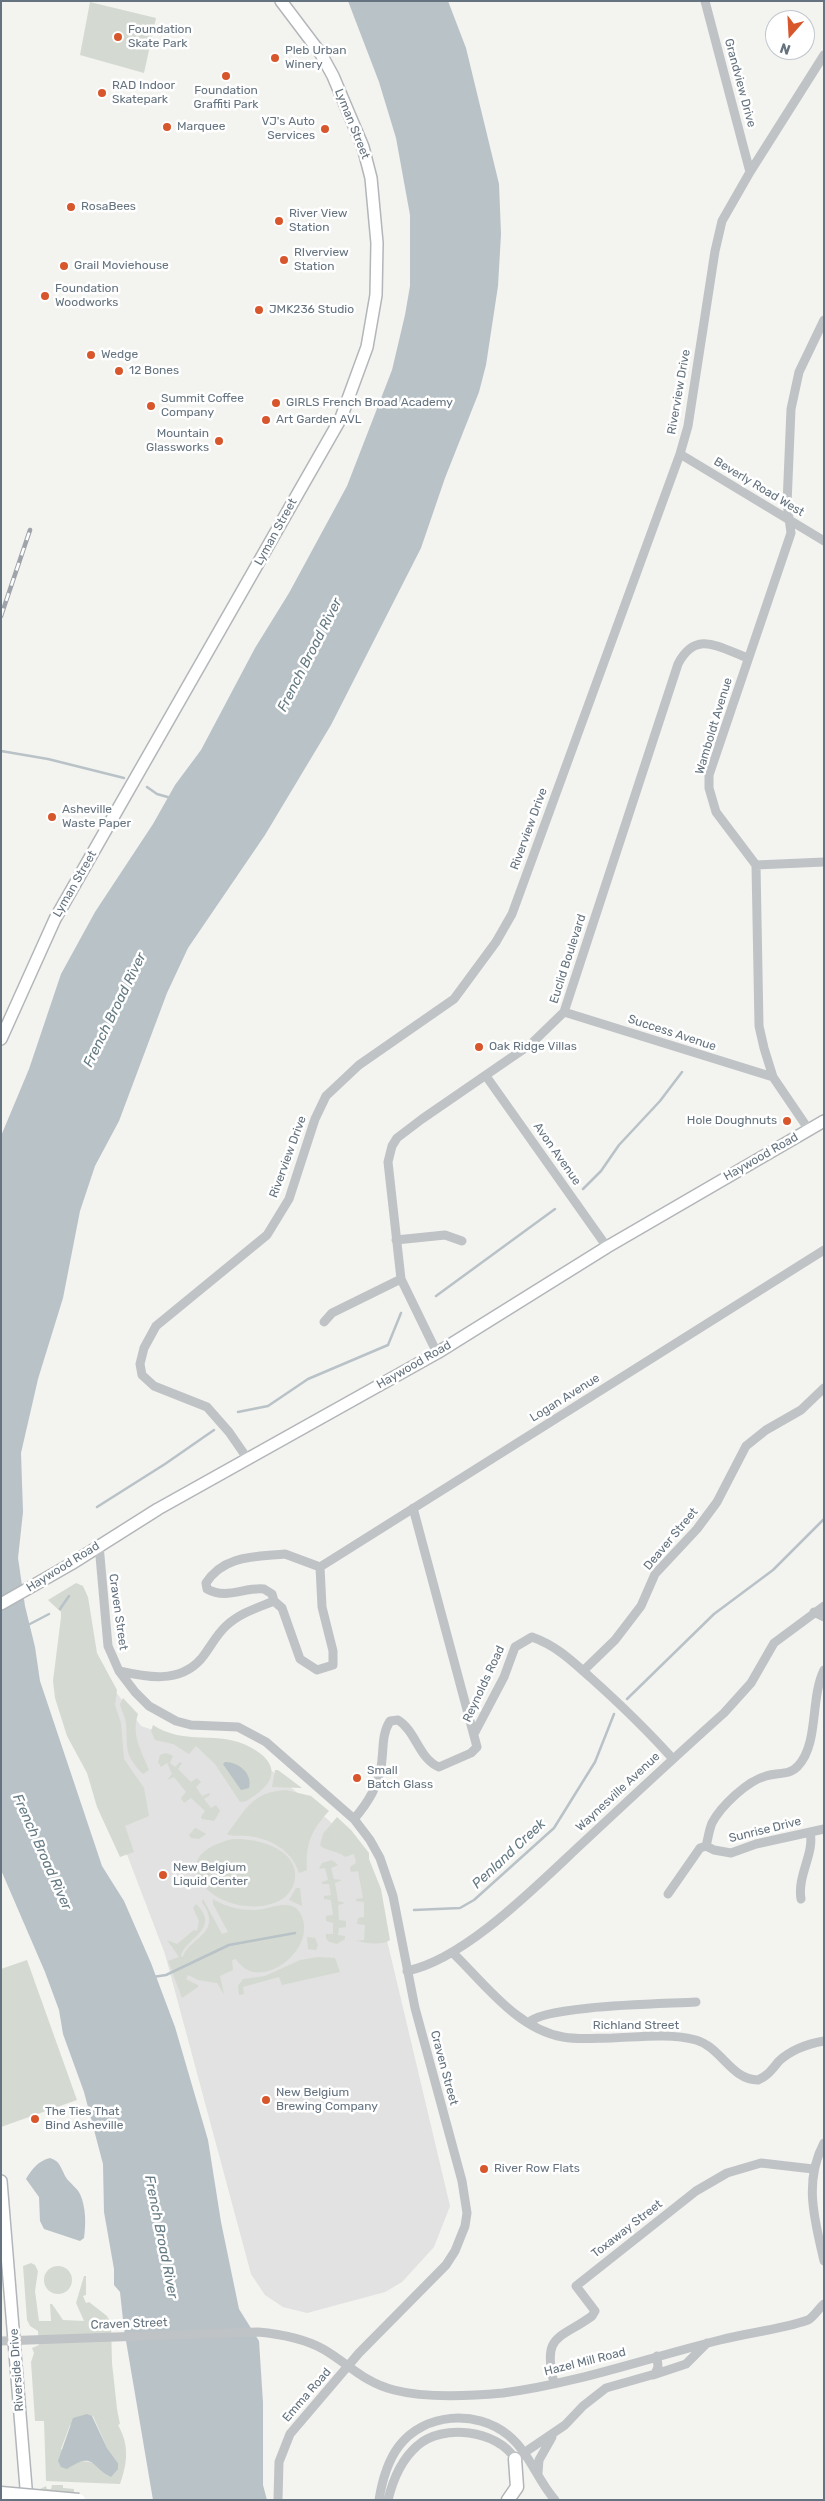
<!DOCTYPE html>
<style>
body{margin:0}
#map{position:relative;width:825px;height:2501px;overflow:hidden;background:#f3f3f0;font-family:Rubik,sans-serif}
canvas{display:block}
.frame{position:absolute;inset:0;border:2px solid #64737f;pointer-events:none}
.north{position:absolute;left:765px;top:10px;width:50px;height:50px;box-sizing:border-box;background:#fff;border:1px solid #c1c7cc;border-radius:50%;rotate:199deg;font-size:14px;font-weight:700;line-height:20px;text-align:center;color:#64737f}
.north::after{content:'';display:block;margin:auto;width:18px;height:22px;background:#d7562c;clip-path:polygon(50% 0,100% 100%,50% 72%,0 100%)}
</style>
<div id="map">
<canvas width="825" height="2501"></canvas>
<div class="frame"></div>
<div class="north">N</div>
</div>
<script>
const context = document.querySelector('canvas').getContext('2d');
context.lineJoin = 'round';
function fill(path, color) { context.fillStyle = color; context.fill(path, 'evenodd'); }
function strokePath(path, color, width, dash) { context.strokeStyle = color; context.lineWidth = width; context.lineCap = dash ? 'butt' : 'round'; context.setLineDash(dash || []); context.stroke(path); }
function drawText(font, color, halo, rows, align = 'center') {
  context.font = font + ' Rubik,sans-serif'; context.lineWidth = 5; context.setLineDash([]); context.textBaseline = 'middle'; context.strokeStyle = halo; context.fillStyle = color; for (const [text, x, y, turn = 0] of rows) {
    context.save(); context.translate(x, y); context.rotate((+turn || 0) * Math.PI / 180); context.textAlign = isNaN(turn) ? turn : align; if (halo) context.strokeText(text, 0, 0); context.fillText(text, 0, 0); context.restore();
  }
}
fill(new Path2D(`
 M96,1665L141,1726L189,1742L246,1748L351,1840L385,1932L450,2206L434,2247L402,2282L385,2292L307,2313L283,2307L265,2295L251,2274L165,1954L89,1755Z`), '#e1e2e1');
fill(new Path2D(`
 M90,2L156,18L144,73L80,55Z
 M76,1583L83,1586L88,1597L97,1653L117,1690L115,1705L121,1723L124,1759L144,1788L149,1816L125,1826L134,1852L120,1857L97,1807L87,1773L67,1736L55,1698L53,1681L61,1617V1612L48,1600Z
 M123,1698L138,1714C131,1735 141,1750 149,1770L143,1774C123,1754 128,1748 126,1723C125,1716 121,1710 120,1704Z
 M153,1725C184,1746 220,1730 250,1747C277,1761 279,1779 254,1796C249,1799 247,1802 240,1802L215,1764L196,1746L189,1754L173,1744L155,1740L151,1731Z
 M166,1753L173,1756L170,1763L175,1767L180,1762L182,1763L178,1769L191,1782L197,1778L201,1782L196,1787L202,1796L209,1793L210,1795L204,1799L211,1808L216,1805L220,1811L214,1821L202,1819L201,1817L205,1811L191,1798L184,1803L181,1798L186,1792L174,1777L167,1780L172,1774L167,1763L161,1767L158,1762L160,1755Z
 M275,1770H278L302,1788L272,1787Z
 M286,1790L311,1796L329,1811C312,1829 305,1844 307,1870L299,1873C292,1850 270,1838 247,1836C240,1835 233,1837 227,1834C246,1810 251,1792 286,1790Z
 M337,1817L351,1830L369,1853V1859L381,1889L390,1940C382,1946 366,1943 356,1941L364,1940L365,1925L357,1924L358,1918L364,1917V1902L356,1901V1899L363,1898L358,1871L351,1872L350,1867L356,1863L354,1854L345,1857C338,1850 326,1852 320,1845L323,1834Z
 M195,1828H196L206,1834L199,1839L191,1838L189,1835Z
 M233,1839C255,1838 293,1847 295,1873C296,1885 289,1896 279,1901C224,1926 150,1858 233,1839Z
 M332,1860L338,1865L331,1868L334,1879L342,1880L335,1883L338,1901L345,1903L338,1905L339,1920L346,1921V1927L339,1928L338,1935L345,1936V1939L337,1944L329,1942L326,1938V1934H333V1923L326,1921V1916L333,1915L331,1900L324,1899V1896L331,1895L329,1884H322V1882L328,1880L325,1868L319,1869L322,1863Z
 M296,1888H300L302,1906L289,1900Z
 M203,1899L222,1934L228,1932L213,1904V1899C225,1907 240,1910 254,1910C270,1910 294,1895 302,1917C316,1951 258,1995 236,1959L232,1960L233,1970L220,1976L224,1994L217,1983L198,1980L188,1975L186,1979L198,1985V1987L182,1998L168,1961L179,1957L167,1940L177,1944L194,1930L197,1931L199,1921L193,1908L196,1904C222,1929 185,1938 181,1956L183,1957C189,1937 224,1934 202,1902Z
 M307,1937L315,1938L318,1945L316,1950L308,1949Z
 M318,1957L335,1958L340,1972L282,1985L279,1977L243,1987L244,1994L239,1995L238,1986L243,1979L265,1976L300,1960Z
 M27,1960L77,2100L1,2127V1969Z
 M31,2263L35,2265L38,2271L35,2291L39,2321H51L50,2304H52L63,2320L84,2321L76,2303L84,2276H86V2295L83,2296L86,2303L89,2302L107,2316L111,2323L112,2363L117,2409L120,2424L118,2425C128,2443 129,2459 120,2484L46,2481L44,2421H35L31,2362L34,2353L32,2348L39,2345L38,2331L30,2326L27,2320L23,2266ZM93,2416L107,2448L118,2463L100,2468C94,2462 87,2460 78,2462L61,2449L70,2425Z
 M44 2280a14 14 0 1 1 28 0a14 14 0 1 1-28 0Z
 M52,2485H63V2488L74,2489V2493L40,2500V2489L46,2486L47,2489H51Z`), '#d4dad1');
fill(new Path2D(`
 M348,1H448L466,48L499,184L501,234L498,286L486,365L479,392L445,478L421,548L331,725L265,835L188,948L167,993L119,1121L95,1166L80,1211L63,1298L38,1379L21,1453L23,1512L18,1558L25,1606L35,1647L40,1681L102,1866L124,1901L151,1963L175,2027L208,2140L221,2222L239,2309L259,2341L263,2403V2485L267,2500H153L124,2329L120,2292L114,2285V2269L104,2212L103,2164L84,2092L63,2034L59,2010L45,1972L1,1870V1136L29,1069L61,974L95,912L153,824L175,785L201,750L255,648L289,593L347,486L392,370L405,315L410,286V215L396,138L379,82Z
 M225,1762C239,1762 253,1774 249,1788L241,1790L223,1764Z
 M50,2158C61,2161 61,2170 67,2179C71,2184 77,2188 80,2194C86,2207 86,2224 84,2238L80,2241L44,2229L40,2221L39,2197L26,2179C32,2169 38,2161 50,2158Z
 M87,2414L92,2416L107,2448L118,2463V2469L111,2477C90,2467 95,2451 67,2469L61,2467L58,2461L73,2418Z`), '#b8c2c7');
strokePath(new Path2D(`
 M1,751L48,759L124,778
 M147,787L157,794L171,798
 M583,1189L601,1171L619,1145L660,1101L682,1072
 M436,1296L555,1209
 M238,1412L268,1406L308,1379L388,1345L401,1313
 M97,1507L165,1464L214,1430
 M60,1609L69,1596
 M28,1625L49,1614
 M627,1699L714,1614L773,1570L824,1519
 M414,1910L460,1908L474,1900L554,1828L595,1762L614,1714
 M153,1977L166,1975L229,1945L295,1933`), '#b8c2c7', 2.5);
const major = new Path2D(`
 M1,1039L55,919L341,418L367,347L376,295L377,243L371,178L363,147L333,76L321,54L281,1
 M1,1604L71,1564L158,1509L437,1353L607,1247L824,1121
 M1,2181L27,2500`);
const highway = new Path2D(`
 M508,2500L517,2487L515,2459`);
strokePath(major, '#b2b6b9', 14);
strokePath(highway, '#b2b5b8', 15);
strokePath(new Path2D(`
 M705,1L750,172
 M680,454L824,541
 M756,865L824,862
 M564,1012L773,1077
 M486,1076L607,1247
 M809,1130L773,1077L764,1048L759,1026L756,865L716,812L709,788V775L791,533L787,504L791,409L799,372L824,320
 M396,1240L445,1235L462,1241
 M324,1322L332,1313L401,1279
 M437,1353L401,1279L388,1162L392,1146L397,1138L422,1119L531,1044L564,1012L678,664C696,629 720,648 748,658
 M247,1458L229,1432L207,1407L154,1386L142,1375L140,1364L144,1348L156,1326L267,1235L289,1199L315,1119L326,1096L359,1065L454,999L496,942L512,914L680,454L688,426L715,251L722,221L750,172L824,55
 M99,1545L108,1646L119,1671L135,1692L149,1706L176,1721L191,1725L238,1727L266,1742L354,1819L370,1840L380,1858L393,1896L415,2008L462,2181L467,2213L465,2226L455,2251L446,2265L359,2353L290,2434L279,2462L278,2500
 M285,1554L320,1567L322,1607L333,1651V1665L317,1670L300,1659L282,1608L274,1601L272,1594L264,1589C244,1587 227,1600 207,1589L206,1583C224,1555 255,1557 285,1554Z
 M320,1567L824,1250
 M814,1612L824,1617
 M824,1670C810,1698 819,1744 798,1766C789,1776 778,1772 766,1776C747,1781 721,1806 712,1823C709,1830 708,1839 706,1846L714,1850L731,1853L756,1844L824,1829
 M119,1671C146,1677 179,1684 201,1659C210,1648 216,1635 226,1626C240,1613 257,1608 274,1601
 M583,1671L615,1640L641,1606L655,1574L697,1529L717,1502L746,1446L766,1430L801,1410L824,1388
 M474,1734L504,1677L515,1647L532,1637C557,1646 572,1661 591,1678C620,1704 647,1730 673,1759
 M354,1819C367,1804 378,1787 381,1767C384,1751 381,1735 390,1721L398,1720C416,1731 419,1759 439,1767L471,1753L477,1747L413,1508
 M668,1894L700,1848L706,1846
 M801,1899C797,1875 815,1853 810,1832
 M453,1953C484,1983 517,2029 563,2037C579,2040 596,2038 612,2038C639,2037 670,2033 696,2040C721,2047 731,2080 758,2080C768,2076 772,2069 779,2061C792,2049 807,2044 824,2041
 M407,1971C467,1959 542,1880 588,1838C633,1796 678,1754 724,1713L751,1683L774,1643L824,1606
 M528,2023C544,2005 666,2004 696,2002
 M824,2143C803,2182 815,2221 824,2261
 M1,2341L258,2332C280,2334 303,2338 323,2349C349,2364 363,2382 394,2390C425,2398 471,2396 503,2393C574,2384 651,2357 720,2340C747,2333 783,2329 808,2320C814,2317 819,2308 824,2304
 M653,2375L686,2364L707,2343
 M554,2383C542,2334 559,2340 592,2316L595,2311L576,2286L696,2191L727,2173L761,2163L813,2169
 M538,2473L539,2460L552,2437
 M379,2500C382,2481 387,2462 399,2446C424,2413 476,2409 508,2435C530,2453 537,2480 555,2500
 M388,2500C393,2479 401,2460 417,2446C442,2423 498,2430 515,2459L565,2425L583,2406L606,2388L655,2374L658,2367L657,2356`), '#bfc3c6', 9);
strokePath(major, '#fff', 11);
strokePath(highway, '#fff', 12);
const rail = new Path2D(`
 M1,616L30,530`);
strokePath(rail, '#9ea4a9', 4.5);
strokePath(rail, '#fff', 2.5, [8]);
const highwayBridge = new Path2D(`
 M1,2493L79,2500`);
strokePath(highwayBridge, '#b2b5b8', 15, []);
strokePath(highwayBridge, '#fff', 12);
for (const [x, y, r, color] of [
 [118,37,5,"#d7562c"],
 [275,58,5,"#d7562c"],
 [226,76,5,"#d7562c"],
 [102,93,5,"#d7562c"],
 [167,127,5,"#d7562c"],
 [325,129,5,"#d7562c"],
 [71,207,5,"#d7562c"],
 [279,221,5,"#d7562c"],
 [284,260,5,"#d7562c"],
 [64,266,5,"#d7562c"],
 [45,296,5,"#d7562c"],
 [259,310,5,"#d7562c"],
 [91,355,5,"#d7562c"],
 [119,371,5,"#d7562c"],
 [276,403,5,"#d7562c"],
 [151,406,5,"#d7562c"],
 [266,420,5,"#d7562c"],
 [219,441,5,"#d7562c"],
 [52,817,5,"#d7562c"],
 [479,1047,5,"#d7562c"],
 [787,1121,5,"#d7562c"],
 [357,1778,5,"#d7562c"],
 [163,1875,5,"#d7562c"],
 [266,2100,5,"#d7562c"],
 [35,2119,5,"#d7562c"],
 [484,2169,5,"#d7562c"]
]) { const dot = new Path2D(); dot.arc(x, y, r, 0, 2 * Math.PI); context.fillStyle = color; context.fill(dot); strokePath(dot, '#fff', 2); }
drawText('12px', '#64737f', '#fff', [
 ["Foundation",128,30],
 ["Skate Park",128,44],
 ["Pleb Urban",285,51],
 ["Winery",285,65],
 ["RAD Indoor",112,86],
 ["Skatepark",112,100],
 ["Foundation",226,91,"center"],
 ["Graffiti Park",226,105,"center"],
 ["VJ's Auto",315,122,"right"],
 ["Services",315,136,"right"],
 ["Marquee",177,127],
 ["RosaBees",81,207],
 ["River View",289,214],
 ["Station",289,228],
 ["RIverview",294,253],
 ["Station",294,267],
 ["Grail Moviehouse",74,266],
 ["Foundation",55,289],
 ["Woodworks",55,303],
 ["JMK236 Studio",269,310],
 ["Wedge",101,355],
 ["12 Bones",129,371],
 ["Summit Coffee",161,399],
 ["Company",161,413],
 ["GIRLS French Broad Academy",286,403],
 ["Art Garden AVL",276,420],
 ["Mountain",209,434,"right"],
 ["Glassworks",209,448,"right"],
 ["Asheville",62,810],
 ["Waste Paper",62,824],
 ["Oak Ridge Villas",489,1047],
 ["Hole Doughnuts",777,1121,"right"],
 ["Small",367,1771],
 ["Batch Glass",367,1785],
 ["New Belgium",173,1868],
 ["Liquid Center",173,1882],
 ["New Belgium",276,2093],
 ["Brewing Company",276,2107],
 ["The Ties That",45,2112],
 ["Bind Asheville",45,2126],
 ["River Row Flats",494,2169]
], 'left');
drawText('12px', '#64737f', '#fff', [
 ["Grandview Drive",740,83,75],
 ["Lyman Street",352,124,68],
 ["Riverview Drive",679,392,-80],
 ["Beverly Road West",759,487,31],
 ["Lyman Street",276,532,-61],
 ["Wamboldt Avenue",714,726,-73],
 ["Riverview Drive",529,829,-70],
 ["Lyman Street",75,884,-60],
 ["Euclid Boulevard",568,959,-72],
 ["Success Avenue",672,1033,18],
 ["Avon Avenue",557,1154,55],
 ["Riverview Drive",288,1157,-70],
 ["Haywood Road",761,1157,-30],
 ["Haywood Road",414,1365,-30],
 ["Logan Avenue",565,1398,-32],
 ["Deaver Street",671,1539,-50],
 ["Haywood Road",63,1567,-32],
 ["Craven Street",118,1612,82],
 ["Reynolds Road",484,1684,-65],
 ["Waynesville Avenue",618,1792,-43],
 ["Sunrise Drive",765,1830,-14],
 ["Richland Street",636,2026],
 ["Craven Street",444,2068,75],
 ["Toxaway Street",627,2229,-38],
 ["Craven Street",129,2324,-2],
 ["Hazel Mill Road",585,2362,-14],
 ["Riverside Drive",17,2370,-94],
 ["Emma Road",307,2395,-49]
]);
drawText('italic 14px', '#657a83', '#fff', [
 ["French Broad River",310,655,-63],
 ["French Broad River",115,1010,-64],
 ["French Broad River",42,1852,66],
 ["Penland Creek",509,1854,-43],
 ["French Broad River",161,2237,79]
]);
</script>
